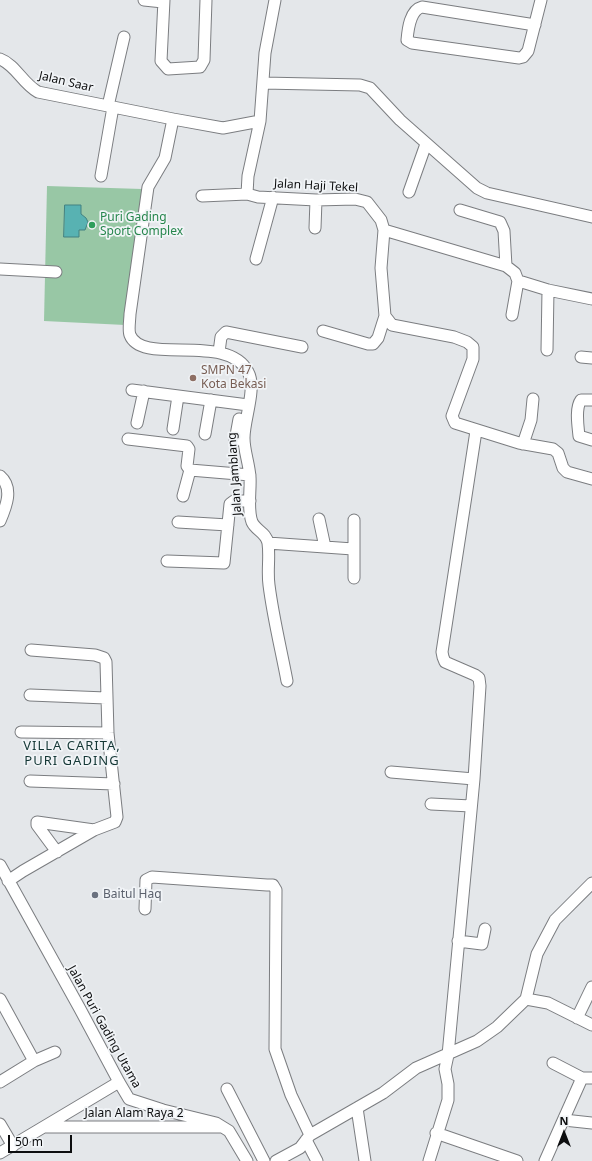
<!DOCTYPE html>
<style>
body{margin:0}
#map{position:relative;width:592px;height:1161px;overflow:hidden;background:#e4e7ea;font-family:"Noto Sans",sans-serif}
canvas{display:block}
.north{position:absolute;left:544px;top:1113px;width:40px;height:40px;-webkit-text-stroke:3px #f1f4f7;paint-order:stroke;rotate:0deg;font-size:11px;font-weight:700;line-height:16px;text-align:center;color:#0d0e0f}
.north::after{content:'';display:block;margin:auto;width:14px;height:18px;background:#0d0e0f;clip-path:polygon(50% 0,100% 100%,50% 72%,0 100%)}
.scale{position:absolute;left:8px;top:1135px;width:64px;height:18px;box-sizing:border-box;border:2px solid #0d0e0f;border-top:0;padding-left:5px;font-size:12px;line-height:14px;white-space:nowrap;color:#0d0e0f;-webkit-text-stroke:3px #f1f4f7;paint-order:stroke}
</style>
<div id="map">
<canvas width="592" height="1161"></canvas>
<div class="north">N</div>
<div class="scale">50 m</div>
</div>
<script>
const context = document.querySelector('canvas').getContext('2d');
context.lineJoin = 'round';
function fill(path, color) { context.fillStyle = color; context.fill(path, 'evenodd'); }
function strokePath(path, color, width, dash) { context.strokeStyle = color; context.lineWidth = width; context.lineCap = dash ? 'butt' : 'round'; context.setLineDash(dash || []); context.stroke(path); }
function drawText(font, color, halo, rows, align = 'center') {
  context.font = font + ' "Noto Sans",sans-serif'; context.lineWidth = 3.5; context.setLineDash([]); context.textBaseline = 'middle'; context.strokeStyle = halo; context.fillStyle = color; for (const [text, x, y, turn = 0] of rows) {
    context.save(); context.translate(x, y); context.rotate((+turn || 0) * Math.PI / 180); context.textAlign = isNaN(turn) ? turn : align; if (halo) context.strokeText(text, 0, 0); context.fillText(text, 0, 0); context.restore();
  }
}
fill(new Path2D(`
 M47,186L142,189L125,325L44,321Z`), '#98c7a5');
const water = new Path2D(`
 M65,205H81V214L86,218L88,222L85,230H79V237H64Z`);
fill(water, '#58b2b2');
strokePath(water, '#428181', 1);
const minor = new Path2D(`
 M144,0L163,2
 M164,0L161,61L168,69L200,67L204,60L206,0
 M275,0L265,53L260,121L248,176L247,194L258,197L316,200L355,199L367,202L381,220L384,230L381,268L385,316L392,325L454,337L467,342L473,347V359L452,416L455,423L519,443L553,449L558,453L563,468L567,472L592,479
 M535,25L422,7C410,10 408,29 407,40L412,43L519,58L523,57L528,51L541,0
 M0,59C16,65 22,83 38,92L173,119L223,128L260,121
 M263,83L360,85L370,88L400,120L477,188L487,193L592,217
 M108,106L124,37
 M173,119L165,158L148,187L130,314C130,319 128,330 130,335C142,366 228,332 248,372C257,388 244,419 244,438C244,451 249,463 250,477C251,490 247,509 252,522C256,531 266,532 268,543C270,557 267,571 269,585C273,617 281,649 287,681
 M101,176L113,107
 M409,192L426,144
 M202,196L247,194
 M460,210L500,222L504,231L506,266
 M315,228L316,200
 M384,230L506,266L515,273L518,281L522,282L548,290L592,299
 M256,259L273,197
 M0,269L56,272
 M512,315L518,281
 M323,331L368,344H373L378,338L385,316
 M547,350L548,290
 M219,352L221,337L226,332L302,347
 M581,357L592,358
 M132,390L248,405
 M592,400H581C575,408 578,426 579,436L592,440
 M137,423L144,391
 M173,429L178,396
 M205,434L211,400
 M128,439L187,446L189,449L187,466L190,470
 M235,441L239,419
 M523,444L531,420L533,399
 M0,476C14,488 6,507 0,521
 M183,496L190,470L250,475
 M319,519L325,547
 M178,522L228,525
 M268,543L353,549
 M167,561L224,563L230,504L234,501H250
 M354,578V520
 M30,695L106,698
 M21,732L108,733
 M391,772L474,779
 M30,781L114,784
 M431,804L471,806
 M57,852L37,825V822L94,830
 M0,865L80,1009L119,1082L129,1099L163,1110L216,1123L229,1131L247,1161
 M8,881L23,871L94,830L115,822L117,817L108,733L106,662L104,658L95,655L31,650
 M145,909L146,880L152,877L267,885H273L276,890L275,1049L291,1095L310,1135
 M458,941L482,944L485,929
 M0,999L34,1061
 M526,999L548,1003L592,1025
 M577,1018L592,987
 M553,1063L582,1078H592
 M0,1082L34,1061L55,1052
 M227,1089L264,1161
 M357,1108L365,1161
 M564,1120L592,1123
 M0,1124L13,1146
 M45,1127H221
 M436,1133L517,1161
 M306,1140L317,1161
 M0,1153L119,1082
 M276,1161L300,1148L310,1135L383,1093L416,1068L477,1041L497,1027L526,999L537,954L555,920L592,883
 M429,1161L448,1100V1084L445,1069L448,1055L474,779L480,686L479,678L475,675L445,662L443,657L442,652L476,431
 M545,1161L582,1078`);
strokePath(minor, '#7b7d80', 13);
strokePath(minor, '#fff', 11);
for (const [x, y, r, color] of [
 [92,225,4,"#2e9e5b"],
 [193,378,4,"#8d6e63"],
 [95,895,4,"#6b7280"]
]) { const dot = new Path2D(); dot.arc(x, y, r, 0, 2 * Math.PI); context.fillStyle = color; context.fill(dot); strokePath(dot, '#f1f4f7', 1.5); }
drawText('12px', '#0d0e0f', '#f1f4f7', [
 ["Jalan Saar",66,82,13],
 ["Jalan Haji Tekel",316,186,3],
 ["Jalan Jamblang",235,474,-94],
 ["Jalan Puri Gading Utama",104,1027,61],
 ["Jalan Alam Raya 2",134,1114]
]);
drawText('12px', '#27864d', '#f1f4f7', [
 ["Puri Gading",100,218],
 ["Sport Complex",100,232]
], 'left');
drawText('12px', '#785e54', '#f1f4f7', [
 ["SMPN 47",201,371],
 ["Kota Bekasi",201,385]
], 'left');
drawText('12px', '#5b616d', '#f1f4f7', [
 ["Baitul Haq",103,895]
], 'left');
context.letterSpacing = '1px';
drawText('13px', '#143735', '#f1f4f7', [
 ["VILLA CARITA,",72,746],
 ["PURI GADING",72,761]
]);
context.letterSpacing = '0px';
</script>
